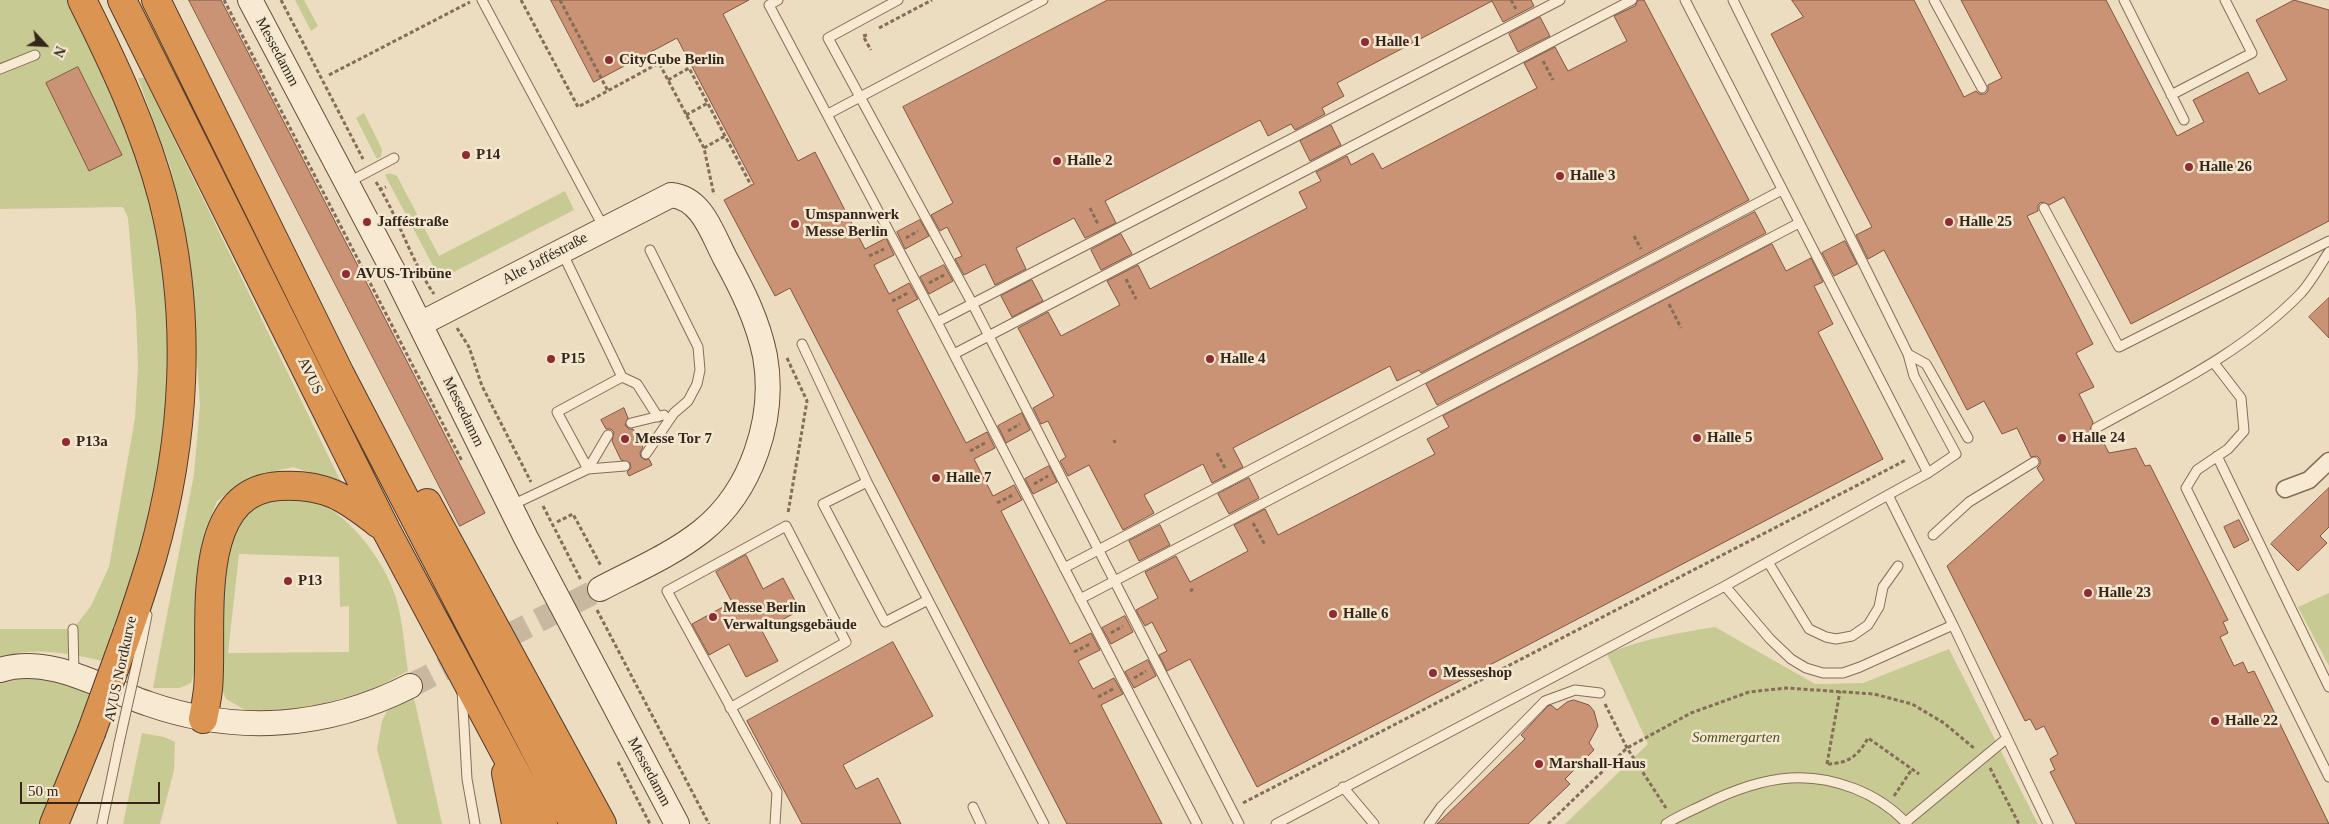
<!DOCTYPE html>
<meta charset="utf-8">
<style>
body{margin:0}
#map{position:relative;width:2329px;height:824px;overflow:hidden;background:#ecdcc0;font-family:"Times New Roman",serif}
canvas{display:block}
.north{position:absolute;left:20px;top:20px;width:50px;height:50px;-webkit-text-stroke:4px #f4e7cf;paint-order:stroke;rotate:115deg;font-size:14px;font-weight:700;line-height:20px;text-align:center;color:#35261c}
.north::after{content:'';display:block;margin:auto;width:18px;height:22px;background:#35261c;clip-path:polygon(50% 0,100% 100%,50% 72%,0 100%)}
.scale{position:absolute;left:20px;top:782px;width:140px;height:22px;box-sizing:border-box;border:2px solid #35261c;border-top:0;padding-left:6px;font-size:15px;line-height:18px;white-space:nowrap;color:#35261c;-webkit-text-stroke:4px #f4e7cf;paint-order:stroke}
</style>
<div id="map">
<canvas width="2329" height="824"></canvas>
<div class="north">N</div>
<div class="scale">50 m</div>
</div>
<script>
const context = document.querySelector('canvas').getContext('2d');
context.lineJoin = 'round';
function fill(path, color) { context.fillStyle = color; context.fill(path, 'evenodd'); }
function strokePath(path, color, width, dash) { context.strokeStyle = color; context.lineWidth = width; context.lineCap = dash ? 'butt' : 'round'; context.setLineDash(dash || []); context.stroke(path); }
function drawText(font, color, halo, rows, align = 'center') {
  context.font = font + ' "Times New Roman",serif'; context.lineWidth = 5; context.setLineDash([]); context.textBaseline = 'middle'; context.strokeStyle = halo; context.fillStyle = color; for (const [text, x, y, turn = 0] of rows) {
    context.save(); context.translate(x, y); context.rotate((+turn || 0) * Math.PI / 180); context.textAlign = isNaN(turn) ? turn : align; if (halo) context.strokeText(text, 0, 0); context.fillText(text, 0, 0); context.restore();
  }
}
fill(new Path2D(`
 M0,0H68L114,99L142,174L162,239L171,302L168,428L151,508L107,662C70,654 37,646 0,657V629H73L91,606L109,567L135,418L138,366L136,313L128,218L123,207L0,209Z
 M295,0H304L318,26L311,31Z
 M138,78H144L341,482L293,467L249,477L217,501L205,531L198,569L195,669L191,683L180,688H153L194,474L200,405L190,261L171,169Z
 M364,113L382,149L381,157L377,159L356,118Z
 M389,173L397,176L439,256L565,191L574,210L440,279L385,175Z
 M285,496C292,496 301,496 308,498C346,510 383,558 395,595C403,619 404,646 408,671L369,691L306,708L247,711L226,699L216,675L221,558L238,524L260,502ZM239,554L339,557L340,607L349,606V652L228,653Z
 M2329,593V666L2298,607Z
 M1715,627L1815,684L1863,683L1949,649L2038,824H1565L1648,744L1607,654C1642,639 1677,633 1715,627Z
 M25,675L53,679L96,694L46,824H0V683Z
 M414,698L442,824H397L377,749L382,721L390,705Z
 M142,733L164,737L175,742L174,770L160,824H123Z`), '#c8ca94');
const building = new Path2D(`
 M189,0H221L485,513L460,526Z
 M551,0H749L723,14L798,161L815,152L865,249L886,238L894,255L874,265L889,294L909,283L918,299L897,310L966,443L987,432L995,448L974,459L993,496L1014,485L1022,500L1001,511L1070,644L1091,633L1100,650L1078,661L1093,689L1114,678L1123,694L1101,705L1162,824H1067L790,288L775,296L724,200L754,184L677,38L594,82Z
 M1108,0H1531L1534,6L1503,22L1492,1L1337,83L1344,96L1322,108L1325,114L1295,130L1291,124L1268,136L1260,120L1105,201L1116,223L1085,238L1074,218L1016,248L1026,269L995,285L985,264L964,275L955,259L962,256L947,227L940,231L931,215L953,203L903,107Z
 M1638,0H1644L1749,200L1421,373L1419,370L1397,381L1390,366L1233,448L1243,467L1212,483L1203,464L1144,495L1154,513L1123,530L1089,465L1068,476L1060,461L1066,457L1048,421L1041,424L1033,408L1054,396L1018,328L1048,312L1061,336L1120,305L1107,281L1138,265L1150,289L1307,208L1299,192L1321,181L1316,172L1347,156L1351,165L1373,153L1382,169L1537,88L1524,63L1555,47L1568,71L1627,41L1614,16L1635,6Z
 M1792,0H1914L1964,97L1976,91L1979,94H1985L1988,91V85L2002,78L1961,0H2106L2177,136L2204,122L2193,100L2248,72L2259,94L2287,80L2256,20L2294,0L2329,10V221L2131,324L2064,197L2049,205L2041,202L2038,205V211L2027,216L2093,344L2076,353L2094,387L2079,394L2093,422L2090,431L2093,434H2099L2109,453L2136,448L2145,466L2150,465L2228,620L2223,622L2228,633L2220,637L2234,666L2243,662L2248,673L2254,671L2329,824H2076L2050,772L2055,770L2050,759L2058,754L2044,726L2036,730L2030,719L2025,721L1947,566L2044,480L2037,468L2040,465V459L2037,456L2031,457L2017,428L2002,434L1984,401L1967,410L1884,250L1868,259L1856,235L1872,227L1771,34L1803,17Z
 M1540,17L1550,36L1518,52L1509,34Z
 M78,67L122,155L89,171L46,83Z
 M1331,125L1341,145L1310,161L1300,141Z
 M1755,212L1766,233L1437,405L1426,384Z
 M920,220L929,236L905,249L897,232Z
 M1121,234L1132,254L1101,270L1091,250Z
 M1845,241L1857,264L1834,276L1822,253Z
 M1772,244L1786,271L1811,258L1823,282L1814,286L1833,324L1818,332L1883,459L1257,787L1190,659L1167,671L1159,655L1167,651L1152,622L1145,626L1136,610L1158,598L1145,572L1176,556L1190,582L1248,551L1234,525L1265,509L1278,535L1435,454L1427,439L1449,427L1443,416Z
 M944,265L953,281L929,294L920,277Z
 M1032,280L1043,301L1012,317L1001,296Z
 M2329,298V338L2309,317Z
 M624,408L628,418L625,425L629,429H633L643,447L640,453L641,457L645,460L649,459L652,465L629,476L627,472L631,468L630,463L621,460L612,441L614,432L611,429H606L601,420Z
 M1022,413L1030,430L1006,443L998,426Z
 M1049,466L1057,482L1033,494L1025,479Z
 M1249,478L1259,498L1229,514L1218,494Z
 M2329,488V527L2320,536L2327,543L2298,571L2271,544Z
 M2239,520L2249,540L2234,548L2224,527Z
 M1160,525L1170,545L1139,561L1129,541Z
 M746,555L763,589L783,578L800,610L762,631L778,661L746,677L729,644L709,655L692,624L732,602L716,572Z
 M1125,616L1133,632L1111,644L1102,628Z
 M893,642L933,716L843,765L856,789L878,778L901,824H802L747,721Z
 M1148,660L1156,676L1134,688L1125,672Z
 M1574,700L1589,705L1594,711L1598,726L1589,743L1594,750L1565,779L1570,784L1528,824H1437L1525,739L1521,735L1548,706L1551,705L1557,710L1567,702Z`);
fill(building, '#ca9376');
strokePath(building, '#83553f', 1);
strokePath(new Path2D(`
 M410,686L600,589`), '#c7b89f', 24, [24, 12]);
const lane = new Path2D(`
 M482,0L604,228
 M778,0L769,5L937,322L1197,824
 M898,0L828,38L972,303L1239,824
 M1685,0L1928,473
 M1733,0L1908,354L1914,376L1956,454L1928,473L1888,495
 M1934,0L1982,88
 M2124,0L2184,120
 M0,69L35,55
 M2171,95L2252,53L2225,0
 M828,114L1043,0
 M347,183L394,158
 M2044,208L2119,347L2329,241
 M562,252L622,377L557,412L588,469
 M937,322L1560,0
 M802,344L867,482L1044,824
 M954,354L1632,0
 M1908,354L1926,364L1968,438
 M2214,363L2241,398L2244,431L2228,449L2197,470L2186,488L2329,777
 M622,377L637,384L658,417
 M631,423L664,415
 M2096,428C2168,388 2243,353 2301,293C2312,281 2320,265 2329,252
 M646,454L674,413L688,401L697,384L700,370L698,347L650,250
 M2217,456L2329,687
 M588,469L608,435
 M867,482L823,504L885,622L928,600
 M510,506L588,469L625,466
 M1933,535L1969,502L2034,462
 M1768,562L1809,629L1826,637L1836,639L1852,636L1868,625L1879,607L1883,587L1898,566
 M1064,568L1782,190
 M1725,586L1888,495L1953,625
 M1080,599L1799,223
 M73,629L74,673
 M142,640L147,615
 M462,690L467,779L475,824
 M730,708L846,642L786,526L667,591L777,792L775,824
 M1343,787L1374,824
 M973,807L981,824
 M1906,822L2006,739
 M102,824L119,743
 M1276,824L1725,586L1770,639L1791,659L1806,668L1823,673H1843L1860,667L1953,625L2048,824
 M1429,824L1441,807L1545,701L1575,690L1600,693
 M1666,824C1678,816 1691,811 1703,805C1729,792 1761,780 1790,778C1832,775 1879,793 1907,824`);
const street = new Path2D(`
 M2285,489L2309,480L2329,461`);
const secondary = new Path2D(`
 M250,0L397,278L526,538L677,824
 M420,324L671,195C702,198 712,233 725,258C742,289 758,321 765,356C776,418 752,491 702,531C672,555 634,571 600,589
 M0,670C50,654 103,689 149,704C238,735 327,728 410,686`);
const highway = new Path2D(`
 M82,0C114,64 145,130 163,199C193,317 185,443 152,558C144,584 136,609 127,634
 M122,0L386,530L543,824
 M156,0L340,374L574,824
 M427,503L602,824
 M203,719C205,709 207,699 208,689C214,630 190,492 279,486C324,483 345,497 379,524
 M506,773L516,824
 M54,824L91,733`);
strokePath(lane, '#856d58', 11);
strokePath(street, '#856d58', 19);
strokePath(secondary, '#664e3c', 26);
strokePath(highway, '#523b2d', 30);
strokePath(new Path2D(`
 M224,0L462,461
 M281,0L363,159
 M521,0L578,107L659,63L704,148L714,195
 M560,0L608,91
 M1511,0L1516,9
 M879,28L932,0
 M867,35L863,36L871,50
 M1543,61L1553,80
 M329,75L470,2
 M668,80L689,68L751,185
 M686,115L708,103
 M704,148L725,136
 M376,182C399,218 410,259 434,294
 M379,190L386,187
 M1090,208L1098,224
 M1634,236L1641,249
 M906,238L918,231
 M869,256L884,249
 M1126,279L1136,299
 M929,283L944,275
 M892,301L908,293
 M1669,304L1681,328
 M457,328L469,347L482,386L531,482
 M787,358L807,401L788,513
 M1008,431L1020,424
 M1113,442L1116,441
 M970,451L985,443
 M1217,453L1225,468
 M1034,484L1048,476
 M997,503L1013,495
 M543,506L581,580
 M557,522L573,514L601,566
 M1253,523L1265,545
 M1190,591L1193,589
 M597,610L709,824
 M1111,633L1123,626
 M1074,652L1090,644
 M1134,678L1146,671
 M1098,697L1113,689
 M1605,704L1627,748L1666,808
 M618,762L650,824
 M1827,764L1840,691
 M1828,764C1849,763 1858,756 1868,738L1919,774
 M1990,768L2019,824
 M1894,796L1912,769
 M1243,803L1906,460
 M1548,824L1627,748L1691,713L1749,692L1786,688L1874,694L1912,704L1944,723L1975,749`), '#856d58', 3, [4, 2.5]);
strokePath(lane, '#f8ead2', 9);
strokePath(street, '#f8ead2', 16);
strokePath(secondary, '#f8ead2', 24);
strokePath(highway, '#db9451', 28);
const laneBridge = new Path2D(`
 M119,743L142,640`);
const highwayBridge = new Path2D(`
 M91,733L127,634`);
strokePath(laneBridge, '#856d58', 11, []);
strokePath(highwayBridge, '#523b2d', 30, []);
strokePath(laneBridge, '#f8ead2', 9);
strokePath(highwayBridge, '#db9451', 28);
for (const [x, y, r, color] of [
 [1365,42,5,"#922a32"],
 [609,60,5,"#922a32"],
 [466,155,5,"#922a32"],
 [1057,161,5,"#922a32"],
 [2189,167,5,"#922a32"],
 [1560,176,5,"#922a32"],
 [367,222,5,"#922a32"],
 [1949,222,5,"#922a32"],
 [795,224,5,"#922a32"],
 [346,274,5,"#922a32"],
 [551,359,5,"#922a32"],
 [1210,359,5,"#922a32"],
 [1697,438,5,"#922a32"],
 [2062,438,5,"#922a32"],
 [625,439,5,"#922a32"],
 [66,442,5,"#922a32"],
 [936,478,5,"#922a32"],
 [288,581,5,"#922a32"],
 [2088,593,5,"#922a32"],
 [1333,614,5,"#922a32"],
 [713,617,5,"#922a32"],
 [1433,673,5,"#922a32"],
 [2215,721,5,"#922a32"],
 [1539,764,5,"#922a32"]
]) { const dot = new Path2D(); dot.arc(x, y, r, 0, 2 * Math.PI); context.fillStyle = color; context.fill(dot); strokePath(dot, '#f4e7cf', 2); }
drawText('bold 15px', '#35261c', '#f4e7cf', [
 ["Halle 1",1375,42],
 ["CityCube Berlin",619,60],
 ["P14",476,155],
 ["Halle 2",1067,161],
 ["Halle 26",2199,167],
 ["Halle 3",1570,176],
 ["Umspannwerk",805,215],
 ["Messe Berlin",805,232],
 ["Jafféstraße",377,222],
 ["Halle 25",1959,222],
 ["AVUS-Tribüne",356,274],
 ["P15",561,359],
 ["Halle 4",1220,359],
 ["Halle 5",1707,438],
 ["Halle 24",2072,438],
 ["Messe Tor 7",635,439],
 ["P13a",76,442],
 ["Halle 7",946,478],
 ["P13",298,581],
 ["Halle 23",2098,593],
 ["Messe Berlin",723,608],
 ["Verwaltungsgebäude",723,625],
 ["Halle 6",1343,614],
 ["Messeshop",1443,673],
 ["Halle 22",2225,721],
 ["Marshall-Haus",1549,764]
], 'left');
drawText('15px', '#35261c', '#f4e7cf', [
 ["Messedamm",277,52,62],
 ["Alte Jafféstraße",545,259,-28],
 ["AVUS",310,376,64],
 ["Messedamm",463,412,64],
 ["AVUS Nordkurve",121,669,-78],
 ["Messedamm",649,772,62]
]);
drawText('italic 15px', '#495123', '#f4e7cf', [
 ["Sommergarten",1736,738]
]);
</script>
